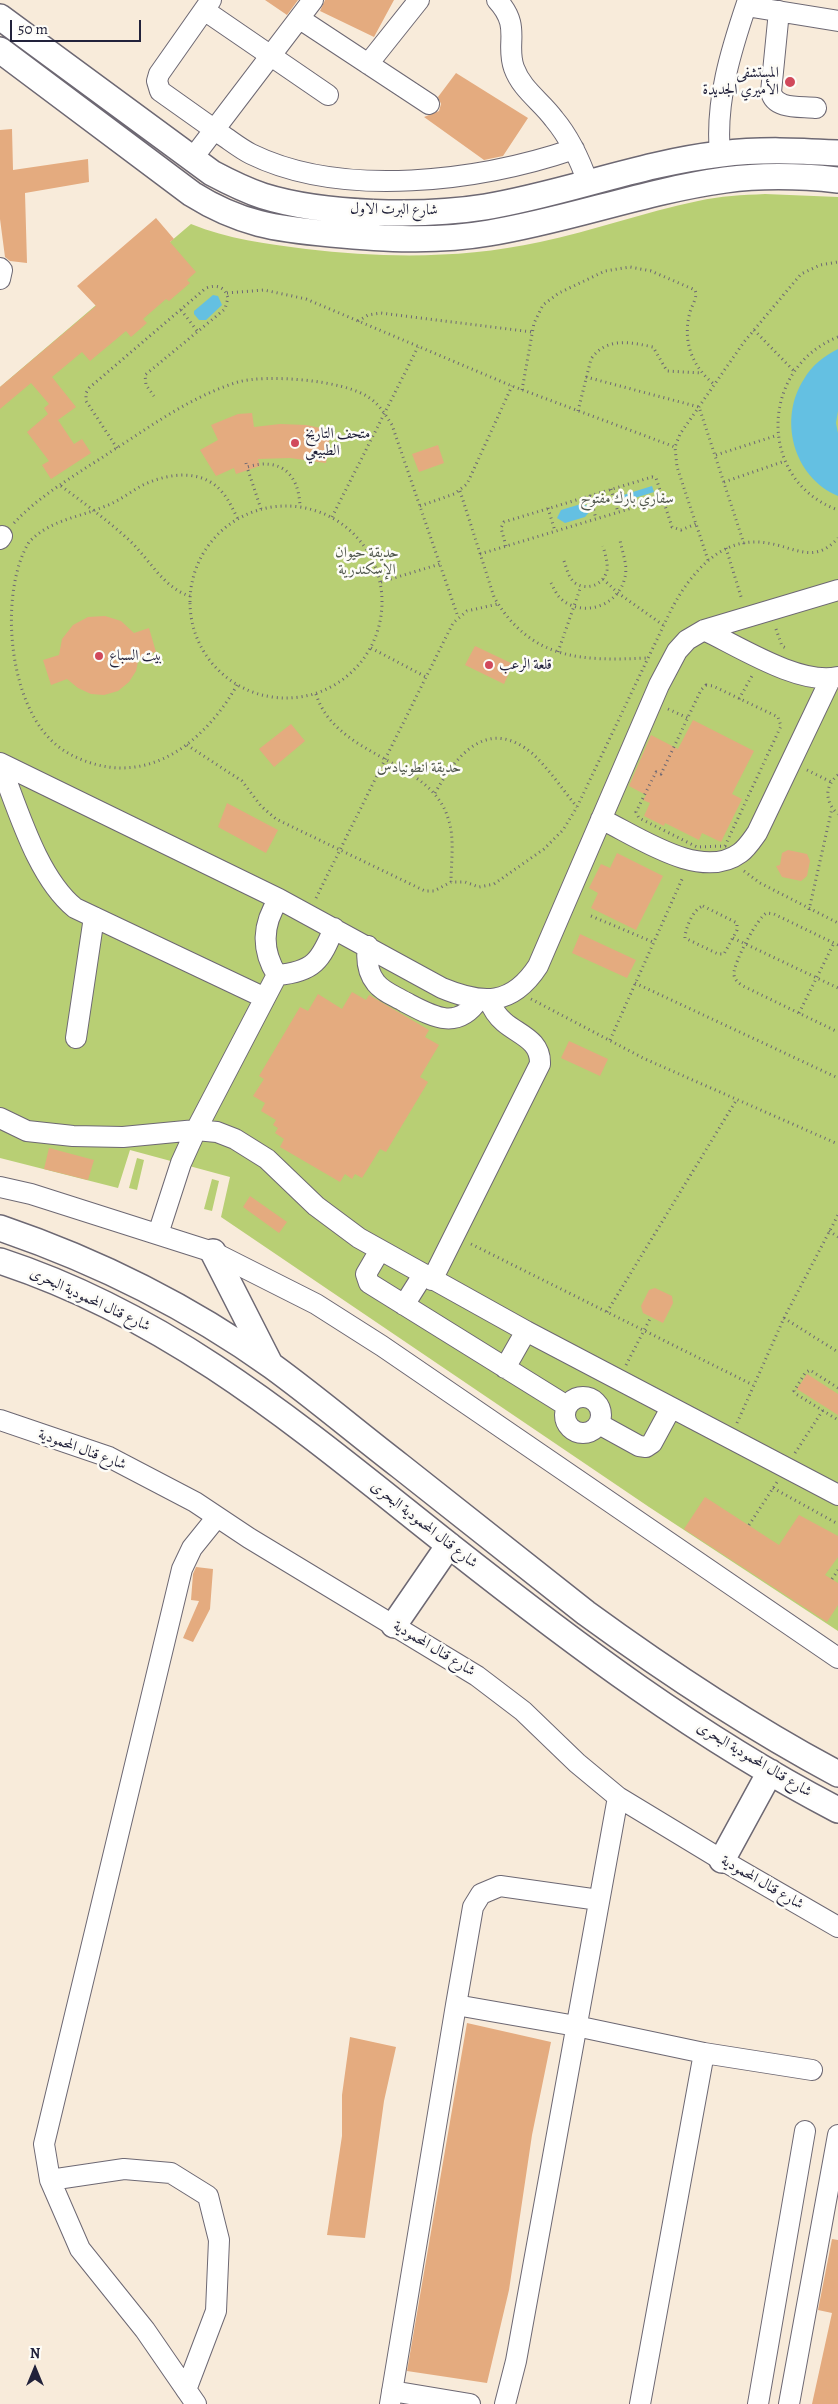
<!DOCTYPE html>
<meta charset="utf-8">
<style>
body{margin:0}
#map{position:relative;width:838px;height:2404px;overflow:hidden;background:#f8ebda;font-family:Alegreya,serif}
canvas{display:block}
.north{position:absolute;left:10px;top:2344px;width:50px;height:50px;-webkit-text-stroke:4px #fdfcf7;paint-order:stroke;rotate:0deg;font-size:14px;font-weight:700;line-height:20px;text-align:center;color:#22223b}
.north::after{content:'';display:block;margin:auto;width:18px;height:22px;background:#22223b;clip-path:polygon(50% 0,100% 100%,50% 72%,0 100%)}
.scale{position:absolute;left:10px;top:20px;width:131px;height:22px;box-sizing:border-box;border:2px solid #22223b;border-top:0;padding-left:6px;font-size:15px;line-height:18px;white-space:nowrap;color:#22223b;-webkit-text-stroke:4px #fdfcf7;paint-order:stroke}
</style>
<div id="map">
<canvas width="838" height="2404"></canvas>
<div class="north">N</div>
<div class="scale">50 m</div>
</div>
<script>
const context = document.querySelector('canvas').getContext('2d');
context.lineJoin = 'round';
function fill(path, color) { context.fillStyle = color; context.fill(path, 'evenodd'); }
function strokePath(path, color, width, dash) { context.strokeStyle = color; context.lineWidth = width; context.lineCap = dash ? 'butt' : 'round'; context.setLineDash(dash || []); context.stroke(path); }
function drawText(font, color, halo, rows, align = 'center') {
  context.font = font + ' Alegreya,Amiri,serif'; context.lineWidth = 5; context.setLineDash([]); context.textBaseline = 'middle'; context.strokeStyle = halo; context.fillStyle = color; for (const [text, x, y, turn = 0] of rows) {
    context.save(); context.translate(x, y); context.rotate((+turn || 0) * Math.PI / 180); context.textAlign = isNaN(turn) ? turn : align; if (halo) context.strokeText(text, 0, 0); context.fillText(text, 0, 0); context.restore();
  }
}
fill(new Path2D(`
 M765,194L838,197V1631L649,1507L221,1217L230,1177L130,1150L118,1188L0,1158V387L191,224C228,239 266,244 306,249C384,258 462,259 540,242C593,231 644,212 698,201C720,196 743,195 765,194Z
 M137,1158L144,1160L137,1190L129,1188Z
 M212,1179L219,1181L212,1211L204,1209Z`), '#b8cf74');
fill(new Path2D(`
 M213,295L218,296L222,305L206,320H199L194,314V311Z
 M838,349V411L836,423L838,433V496C793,477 778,419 804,379C812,365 824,356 838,349Z
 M652,486L654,492L622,502L620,496Z
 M581,504L589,506L590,511L585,517L565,523L557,518L561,510Z`), '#64c0e2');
fill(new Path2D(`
 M265,0H298L287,15Z
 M325,0H394L374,37L320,11Z
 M456,73L528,118L503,156L484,160L424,117L439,111L441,104L438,97Z
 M12,129L13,170L88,159L89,182L25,193L27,263L10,261L5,257L0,219V130Z
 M156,218L174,239L170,242L196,272L187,280L190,283L169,301L166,299L143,319L147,323L131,337L126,331L90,361L82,352L52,377L76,407L58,420L74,444L82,439L91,453L51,479L42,465L49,461L27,432L48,414L44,408L49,404L31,383L0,409V387L96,306L77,286Z
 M252,413L254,427L280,424L306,425L331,430L326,463L290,458L258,459L260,466L236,474L234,468L216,476L200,450L218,440L211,425L238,414Z
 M438,445L444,463L419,472L412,454Z
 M105,616L121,621L134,633L149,628L156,652L139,657L136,671L129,682L118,691L104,695L91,694L78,688L67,679L51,685L43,660L59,655L62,639L73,625L88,617Z
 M475,646L513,664L504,684L465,665Z
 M693,720L754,751L732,794L742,799L721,842L702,833L699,840L665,823L664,826L644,816L650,803L643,800L646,795L629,786L651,735L678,749Z
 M291,724L305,741L274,767L259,749Z
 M227,803L278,830L266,853L218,827Z
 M788,850L807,854L810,861L807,876L801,881L782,877L776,866L780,865L782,853Z
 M617,853L663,876L636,930L591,908L598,893L589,888L601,864L610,868Z
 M580,934L636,960L627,978L572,953Z
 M352,992L366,1000L369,995L429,1030L425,1037L439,1045L420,1077L428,1082L386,1152L380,1149L362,1178L355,1174L352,1179L345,1174L340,1182L280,1147L284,1139L275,1133L278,1128L273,1125L276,1120L261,1111L265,1103L253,1096L264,1079L259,1076L300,1007L308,1011L318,994L342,1009Z
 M569,1041L608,1059L600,1076L561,1058Z
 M49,1148L94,1160L88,1180L44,1169Z
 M250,1196L287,1222L279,1233L243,1207Z
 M655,1288L672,1296L673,1303L663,1323L643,1313L641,1306L649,1290Z
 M807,1374L838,1394V1415L797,1389Z
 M705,1497L779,1545L799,1515L838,1536V1557L825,1575L838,1583V1605L827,1622L684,1529Z
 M196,1567L213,1569L210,1609L193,1642L183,1638L199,1601L191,1600L193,1574Z
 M467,2023L551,2042L532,2135L509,2290L487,2383L407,2371Z
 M350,2037L396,2047L384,2101L365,2238L327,2235L342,2136V2095Z
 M832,2239L838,2240V2404H812L832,2313L818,2310Z`), '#e4ab7f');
const minor = new Path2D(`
 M211,0L159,74L157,81L160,91C181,106 201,120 222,135C231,141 241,149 251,154C343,199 480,181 574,149
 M497,0C522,27 505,43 514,68C522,90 541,101 554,119C570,138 580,160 588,183
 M746,6L838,21
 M204,10L328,95
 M779,11L771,92C775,110 801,106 816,108
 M300,19L429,104
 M368,64L419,0
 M720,154C715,101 731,50 748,0
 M192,159L313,0
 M0,268L2,270L0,279
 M0,539L2,536
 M704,630C738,646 800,686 838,677
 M0,763L279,899L442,988C483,1005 512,1006 538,966L659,685L677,651L687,640L704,630L838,590
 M0,764C18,809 37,877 75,908L265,998
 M601,819C637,836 701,882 740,853C747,848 752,840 757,833L831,678
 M368,946C366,960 367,972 376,983C383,992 395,996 405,1002C432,1016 457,1032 479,999
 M277,975C261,950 262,924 279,899
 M277,975C314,972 321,960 334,928
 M76,1038L94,917
 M0,1118L27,1131L73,1136L123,1137L196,1130L217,1132L235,1139L267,1159L316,1206L359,1238L526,1331L838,1495
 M0,1187L31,1194L213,1252L316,1304L382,1346L838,1658
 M158,1234L181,1163L196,1130L277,975
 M380,1250L366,1274L369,1283L567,1406
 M432,1280L540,1064C541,1040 519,1035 504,1022C497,1016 492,1008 489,1000
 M404,1305L423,1275
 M505,1368L526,1331
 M565 1415a18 18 0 1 1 36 0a18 18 0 1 1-36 0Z
 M0,1420L109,1457L195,1502L249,1538L477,1676L523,1711L577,1763L618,1797L722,1860L838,1927
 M599,1424L639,1446L646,1447L652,1443L671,1408
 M456,2005L473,1907L481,1894L500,1886L599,1900
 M704,2053L812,2070
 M50,2180L124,2169L171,2173L208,2196L219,2240L216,2311L186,2390
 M392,2391L470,2404
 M196,2404L145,2330L80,2249L50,2180L44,2144L182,1569L192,1548L217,1517
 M390,2404L456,2005L576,2026L704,2053L640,2404
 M505,2404L516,2361L618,1797
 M758,2404L805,2131
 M789,2404L838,2135`);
const major = new Path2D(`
 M0,17L212,173C229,182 245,190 263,196C324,215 422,217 485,207C564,194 641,163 721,154C760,149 799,151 838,153
 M0,50L192,194C240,224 276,229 331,234C384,239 437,242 489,233C569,220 645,191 725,180C762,175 801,176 838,180
 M0,1228C97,1261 189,1307 272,1366C316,1398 357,1433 400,1466C462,1515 524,1564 586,1613C667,1672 750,1727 838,1774
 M213,1252L270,1364
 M0,1261C177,1319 307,1433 450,1546C573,1643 699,1738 838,1810
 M394,1625L449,1545
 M722,1860L770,1772`);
strokePath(minor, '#6d6873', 22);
strokePath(major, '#6d6873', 28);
strokePath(new Path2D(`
 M227,293L264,290L306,299L512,386L675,447
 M181,310L198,332
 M358,321L368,315L381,313L532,332
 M754,330L794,371
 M838,337C759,368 757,481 838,510
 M586,377L699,407L744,544
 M522,390L534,323L543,305L559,293L605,271L630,267L651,271L695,290C698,297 692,305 690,312C682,341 692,367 715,385
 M578,411L591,359C606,337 630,342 653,347L667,371L702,373
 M117,448L86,401V393L89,388L206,288C217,284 225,287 228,298L225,309L145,375L146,385L154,396
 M716,455L778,435
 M246,463L247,467C280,457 299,473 300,507
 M248,470L261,509
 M724,482L785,461
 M61,486C84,503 107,520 128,539C149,558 163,588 190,596
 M611,489L618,512
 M460,491L494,597C531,661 583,661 648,658
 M590,495L596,519
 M190 602a96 96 0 1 1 192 0a96 96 0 1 1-192 0Z
 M420,506L454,494L467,484L512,386
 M548,508L555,531
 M332,517L418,347
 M14,523C41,494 79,473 112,451C151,426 192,396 238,382C267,374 343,380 368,397C379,404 385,414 392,425L458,617
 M506,546L501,528L504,522L652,477L656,478L672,527L681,530L696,524
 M726,548L742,600
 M480,554L662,499
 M708,560L677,467L675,447L680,434L744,342L801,274L820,265L838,262
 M564,561C567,569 568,577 575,583C587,591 604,585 607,570C608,562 605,554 603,546
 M603,579L618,593L663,625
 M381,582L440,564
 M551,583C554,588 556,594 561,599C583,618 619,606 625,577C628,565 622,552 620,540
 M776,629L782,646L786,648
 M371,648L426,677
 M558,652L581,586
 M237,685C209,735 159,780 98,765C79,760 62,752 49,738C7,694 0,590 29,542C50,520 77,518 103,507C118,502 130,492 143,485C168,473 203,468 223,493C229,500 233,510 238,519
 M706,685L713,686L778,717L781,726L725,846L697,847L639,818L636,812L656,772L661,774L701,690Z
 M316,694C336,758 430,759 448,818C455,837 451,862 451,882
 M739,699L753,674
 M668,709L688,718
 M187,745L242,781L261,806L276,819L425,891H434L451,882H465L479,887L494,884L544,849L563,830L577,807L671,610C690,574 721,535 767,543C795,547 814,565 838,538
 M807,770L831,782
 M838,775C824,786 825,803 838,814
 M435,793C457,754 488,716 533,754C549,769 563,790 577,807
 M744,871L760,883L838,923
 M316,898L453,623L467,611L498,604
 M703,906L737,923V930L724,954H718L685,938C685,929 693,909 703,906Z
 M809,910L832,808
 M591,916L653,942
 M733,938L838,988
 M838,945L774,914L767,913C758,916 733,964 734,974C734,979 738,983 743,986L838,1032
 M635,983L838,1078
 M531,999L645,1059L838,1144
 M799,1013L834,943
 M610,1040L683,877
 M829,1231L838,1237
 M471,1244L753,1385
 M607,1312L737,1099
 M784,1318L838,1352
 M626,1365L651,1317
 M838,1388L810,1370L805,1373L794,1391L796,1394L838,1420
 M737,1423L784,1318L838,1215
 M795,1453L823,1410
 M773,1488L838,1524
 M749,1525L777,1482
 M832,1579L838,1570`), '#6d6873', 3, [1, 4]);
strokePath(minor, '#fff', 20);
strokePath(major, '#fff', 25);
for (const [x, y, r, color] of [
 [790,82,6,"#d1495b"],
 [295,443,5,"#d1495b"],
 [99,656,5,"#d1495b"],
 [489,665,5,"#d1495b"]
]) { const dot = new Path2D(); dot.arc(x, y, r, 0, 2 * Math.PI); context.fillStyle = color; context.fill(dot); strokePath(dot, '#fdfcf7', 2); }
drawText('15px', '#22223b', '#fdfcf7', [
 ["المستشفى",779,73,"right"],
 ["الأميري الجديدة",779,90,"right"],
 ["متحف التاريخ",305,434],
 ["الطبيعي",305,451],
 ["بيت السباع",109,656],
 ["قلعة الرعب",499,665]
], 'left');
drawText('15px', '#22223b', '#fdfcf7', [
 ["شارع البرت الاول",394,210,1],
 ["شارع قنال المحمودية البحرى",90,1300,25],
 ["شارع قنال المحمودية",82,1450,20],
 ["شارع قنال المحمودية البحرى",424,1525,38],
 ["شارع قنال المحمودية",434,1649,31],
 ["شارع قنال المحمودية البحرى",754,1760,31],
 ["شارع قنال المحمودية",762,1883,30]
]);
drawText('15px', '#4f564c', '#fdfcf7', [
 ["سفاري بارك مفتوح",627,499],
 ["حديقة حيوان",367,553],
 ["الإسكندرية",367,570],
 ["حديقة انطونيادس",419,768]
]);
</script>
